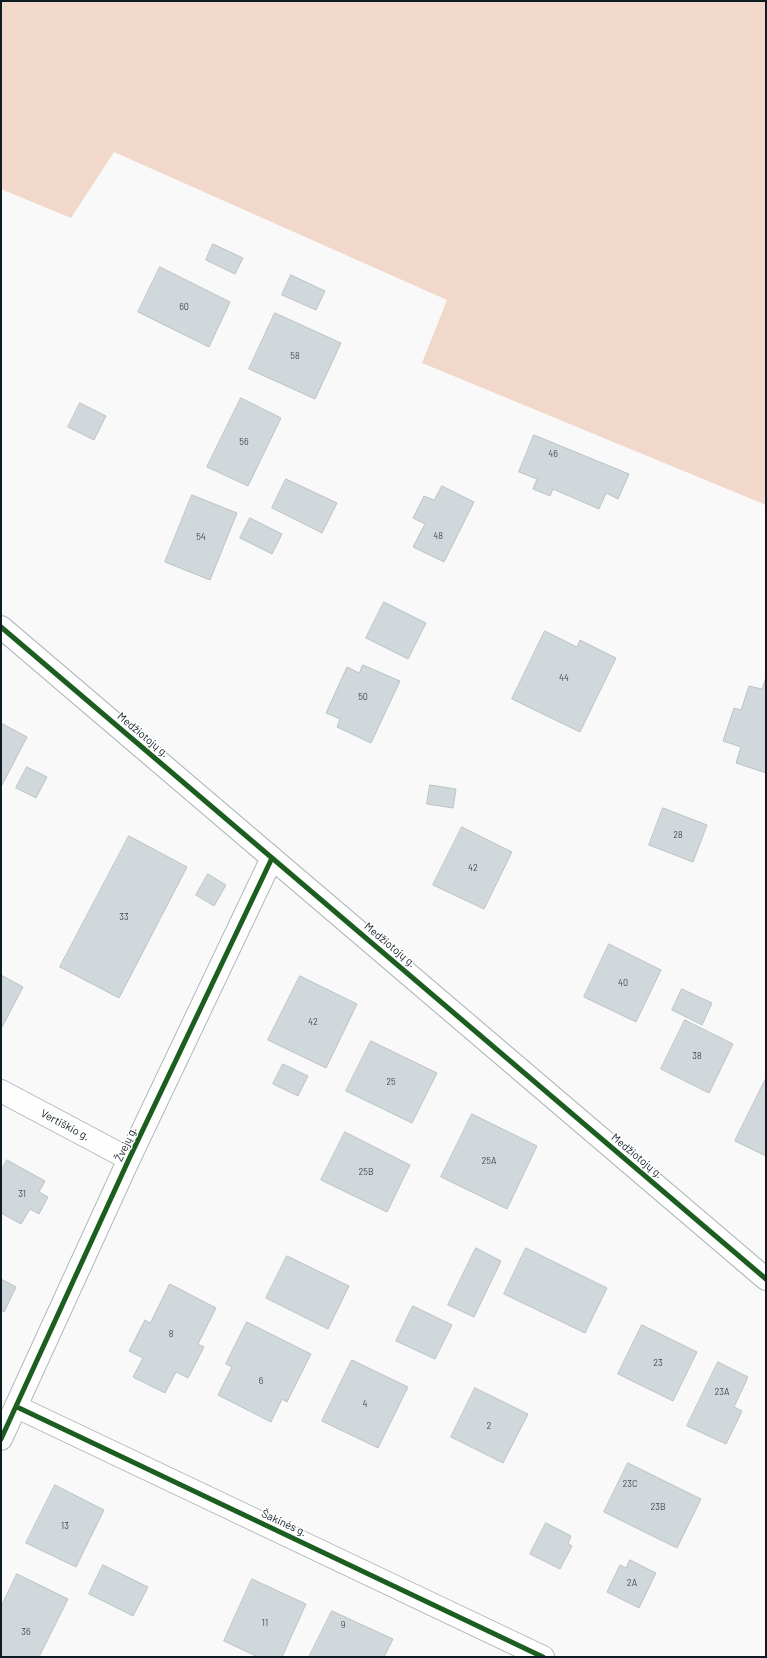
<!DOCTYPE html>
<meta charset="utf-8">
<style>
body{margin:0}
#map{position:relative;width:767px;height:1658px;overflow:hidden;background:#f9f9f9;font-family:Barlow,sans-serif}
canvas{display:block}
.frame{position:absolute;inset:0;border:2px solid #0e1c24;pointer-events:none}
</style>
<div id="map">
<canvas width="767" height="1658"></canvas>
<div class="frame"></div>
</div>
<script>
const context = document.querySelector('canvas').getContext('2d');
context.lineJoin = 'round';
function fill(path, color) { context.fillStyle = color; context.fill(path, 'evenodd'); }
function strokePath(path, color, width, dash) { context.strokeStyle = color; context.lineWidth = width; context.lineCap = dash ? 'butt' : 'round'; context.setLineDash(dash || []); context.stroke(path); }
function drawText(font, color, halo, rows, align = 'center') {
  context.font = font + ' Barlow,sans-serif'; context.lineWidth = 3; context.setLineDash([]); context.textBaseline = 'middle'; context.strokeStyle = halo; context.fillStyle = color; for (const [text, x, y, turn = 0] of rows) {
    context.save(); context.translate(x, y); context.rotate((+turn || 0) * Math.PI / 180); context.textAlign = isNaN(turn) ? turn : align; if (halo) context.strokeText(text, 0, 0); context.fillText(text, 0, 0); context.restore();
  }
}
fill(new Path2D(`
 M1,1H766V505L422,363L447,300L114,152L71,218L1,189Z`), '#f2d8ca');
const building = new Path2D(`
 M213,244L243,258L235,274L206,260Z
 M160,267L230,302L209,347L138,312Z
 M291,275L325,291L316,310L282,295Z
 M275,313L341,343L315,399L249,369Z
 M241,398L281,418L248,486L207,467Z
 M80,403L106,416L94,440L68,427Z
 M534,435L629,474L618,499L606,493L599,509L553,489L550,496L533,489L537,479L519,472Z
 M286,479L337,503L322,533L272,508Z
 M442,486L474,502L444,562L413,547L425,524L413,518L424,496L434,500Z
 M192,495L237,513L210,580L165,562Z
 M250,518L282,534L272,554L240,538Z
 M384,602L426,623L408,659L366,638Z
 M545,631L577,647L580,640L616,658L580,732L512,699Z
 M363,665L400,681L371,743L337,727L340,719L326,713L347,667L359,673Z
 M766,677V773L736,763L741,747L723,741L734,708L741,710L749,686L762,689Z
 M1,723L27,737L1,787Z
 M27,767L47,777L36,798L16,788Z
 M430,785L456,789L453,808L427,804Z
 M663,808L707,825L693,862L649,845Z
 M462,827L512,852L484,909L433,885Z
 M129,836L187,867L119,998L60,967Z
 M208,874L226,885L214,906L196,895Z
 M609,944L661,970L636,1022L584,997Z
 M1,975L23,987L1,1029Z
 M300,976L357,1004L326,1068L268,1040Z
 M682,989L712,1003L702,1025L672,1010Z
 M685,1020L733,1044L709,1093L661,1069Z
 M371,1041L437,1073L412,1123L346,1091Z
 M283,1064L308,1076L298,1096L273,1084Z
 M766,1078V1156L735,1141Z
 M472,1114L537,1146L507,1209L441,1177Z
 M345,1132L410,1165L387,1212L321,1180Z
 M7,1160L45,1181L39,1192L48,1197L39,1214L30,1209L21,1224L1,1213V1171Z
 M476,1248L501,1261L474,1317L448,1305Z
 M526,1248L607,1288L585,1333L504,1294Z
 M287,1256L349,1286L328,1329L266,1298Z
 M1,1279L16,1287L4,1312L1,1310Z
 M170,1284L216,1308L198,1344L204,1347L188,1378L176,1372L165,1393L133,1377L143,1358L129,1351L145,1320L150,1323Z
 M413,1306L452,1325L435,1359L396,1341Z
 M247,1322L311,1354L287,1402L282,1399L271,1422L218,1395L232,1367L226,1364Z
 M642,1325L697,1352L673,1401L618,1374Z
 M352,1360L408,1387L378,1448L322,1421Z
 M718,1362L748,1377L734,1407L742,1411L726,1444L687,1426Z
 M475,1388L528,1414L503,1463L451,1437Z
 M628,1463L701,1499L677,1548L604,1512Z
 M55,1485L104,1510L76,1567L26,1543Z
 M546,1523L571,1536L568,1544L572,1546L560,1569L530,1554Z
 M630,1560L656,1573L639,1608L607,1592L620,1565L626,1568Z
 M103,1565L148,1587L133,1616L89,1594Z
 M17,1574L68,1599L39,1657H1V1607Z
 M252,1579L306,1604L282,1657H258L224,1641Z
 M332,1611L393,1639L384,1657H309Z`);
fill(building, '#d1d8dc');
strokePath(building, '#bbc2c6', 1);
const street = new Path2D(`
 M1,627L766,1279
 M1,1091L129,1159
 M17,1407L543,1657
 M1,1439L129,1159L272,858`);
strokePath(street, '#b2b9bc', 24);
strokePath(street, '#fefefe', 22);
strokePath(new Path2D(`
 M1,627L766,1279
 M17,1407L543,1657
 M1,1439L129,1159L272,858`), '#1b5e20', 5);
drawText('9px', '#3f4b52', null, [
 ["60",184,307],
 ["58",295,356],
 ["56",244,442],
 ["46",553,454],
 ["48",438,536],
 ["54",201,537],
 ["44",564,678],
 ["50",363,697],
 ["28",678,835],
 ["42",473,868],
 ["33",124,917],
 ["40",623,983],
 ["42",313,1022],
 ["38",697,1056],
 ["25",391,1082],
 ["25A",489,1161],
 ["25B",366,1172],
 ["31",22,1194],
 ["8",171,1334],
 ["23",658,1363],
 ["6",261,1381],
 ["23A",722,1392],
 ["4",365,1404],
 ["2",489,1426],
 ["23C",630,1484],
 ["23B",658,1507],
 ["13",65,1526],
 ["2A",632,1583],
 ["11",265,1623],
 ["9",343,1625],
 ["36",26,1632]
]);
drawText('11px', '#0e1c24', '#fff', [
 ["Medžiotojų g.",143,735,40],
 ["Medžiotojų g.",390,945,40],
 ["Vertiškio g.",65,1125,28],
 ["Žvejų g.",126,1144,-65],
 ["Medžiotojų g.",637,1156,40],
 ["Šakinės g.",284,1523,25]
]);
</script>
